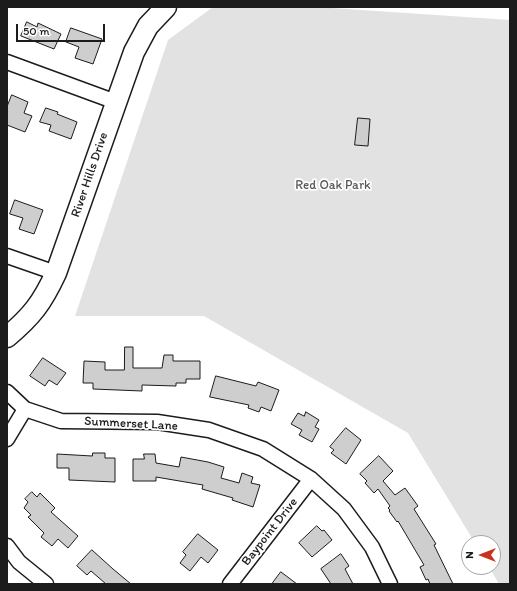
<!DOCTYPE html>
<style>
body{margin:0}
#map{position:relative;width:517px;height:591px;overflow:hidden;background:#fff;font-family:Itim,sans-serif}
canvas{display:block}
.frame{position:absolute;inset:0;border:8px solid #1c1c1c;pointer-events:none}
.north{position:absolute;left:461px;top:535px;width:40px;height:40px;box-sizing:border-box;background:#fff;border:1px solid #a4a4a4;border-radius:50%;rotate:270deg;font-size:11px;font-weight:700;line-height:16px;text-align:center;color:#1c1c1c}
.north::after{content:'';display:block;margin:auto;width:14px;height:18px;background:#c8321e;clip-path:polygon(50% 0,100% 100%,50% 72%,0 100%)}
.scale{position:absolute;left:16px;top:24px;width:89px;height:18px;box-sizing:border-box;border:2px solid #1c1c1c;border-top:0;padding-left:5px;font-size:12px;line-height:14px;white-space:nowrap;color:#1c1c1c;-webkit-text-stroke:3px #fff;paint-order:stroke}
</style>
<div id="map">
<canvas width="517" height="591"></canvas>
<div class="frame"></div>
<div class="north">N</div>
<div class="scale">50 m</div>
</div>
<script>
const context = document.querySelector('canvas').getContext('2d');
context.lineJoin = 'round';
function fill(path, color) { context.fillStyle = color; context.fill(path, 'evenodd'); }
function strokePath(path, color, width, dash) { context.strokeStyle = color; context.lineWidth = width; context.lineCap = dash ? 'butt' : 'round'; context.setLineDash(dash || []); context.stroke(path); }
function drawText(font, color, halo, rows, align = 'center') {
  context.font = font + ' Itim,sans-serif'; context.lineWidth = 3.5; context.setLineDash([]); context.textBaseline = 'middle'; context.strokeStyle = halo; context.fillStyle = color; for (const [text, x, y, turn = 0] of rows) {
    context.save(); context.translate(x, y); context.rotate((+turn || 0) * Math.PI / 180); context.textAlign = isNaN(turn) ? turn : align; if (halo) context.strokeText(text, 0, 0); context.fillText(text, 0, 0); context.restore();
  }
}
fill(new Path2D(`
 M213,7H317L510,20V584H499L489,567H493V543H475L408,433L204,316H75L168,40Z`), '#e2e2e2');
const building = new Path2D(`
 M27,22L37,27L38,23L61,34L54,49L21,36Z
 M71,28L102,39L93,64L75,58L79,47L66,42Z
 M12,95L28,102L24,113L32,116L25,132L7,125V107Z
 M46,108L58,112L57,114L77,122L71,139L49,131L51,125L40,122Z
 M358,118L370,119L368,146L355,145Z
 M15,200L43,210L34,234L19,229L23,218L10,214Z
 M125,347H133V368H162L164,355H173V361H200V379H186V383H176V386L142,385V391L93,389V383H83L84,361L105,362V370H124Z
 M43,358L66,373L57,385L49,380L45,386L30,376Z
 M216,376L256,386L258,382L279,390L271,411L261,407L259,412L248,408L249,405L210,397Z
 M306,412L319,420L315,427L319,429L312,442L299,435L302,430L291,424L298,413L304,416Z
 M346,428L361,440L346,464L331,453L334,450L330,447Z
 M93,453H105V458H115V482L69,480V468H57V454L92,456Z
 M144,454H155L156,463L179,467L181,457L208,462L224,467L221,478L239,483L242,473L253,477L251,483L260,485L253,507L232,500L233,498L202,489L203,485L156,477V481H133V459H144Z
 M379,456L393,471L383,481L395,495L405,488L418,506L414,509L436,544L434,545L453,584H430L428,579L426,580L420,567L424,565L398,521L397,522L389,511L390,510L388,508L390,506L378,489L374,493L365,483L367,481L360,474Z
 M32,492L37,497L40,493L55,508L51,512L78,536L68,548L58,539L52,546L41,537L44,533L28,517L31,515L24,508L28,502L25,499Z
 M317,526L322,531L324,530L332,540L312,557L299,543Z
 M198,534L218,550L208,563L201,557L190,571L180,563L186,555L183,552Z
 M92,550L113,569L131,584H106L91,571L87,575L77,566Z
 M341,554L349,566L345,569L353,584H331L321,569Z
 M281,572L297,584H272Z`);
fill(building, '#cecece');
strokePath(building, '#1c1c1c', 1);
const street = new Path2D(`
 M7,62L116,102
 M7,256L56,273
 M7,392L25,409L61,421L157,422L209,430L263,449L311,479L344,509L372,547L390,584
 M7,439L25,409
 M7,546L19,562L46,584
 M230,584L311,479`);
const secondary = new Path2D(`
 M7,337C32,316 42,303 56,273L134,52L148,26L166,7`);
strokePath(street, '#1c1c1c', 17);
strokePath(secondary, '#1c1c1c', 23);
strokePath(street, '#fff', 14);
strokePath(secondary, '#fff', 20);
drawText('13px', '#1c1c1c', '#fff', [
 ["River Hills Drive",90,175,-71],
 ["Summerset Lane",131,424,3],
 ["Baypoint Drive",270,532,-52]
]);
drawText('13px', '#575757', '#fff', [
 ["Red Oak Park",333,186]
]);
</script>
